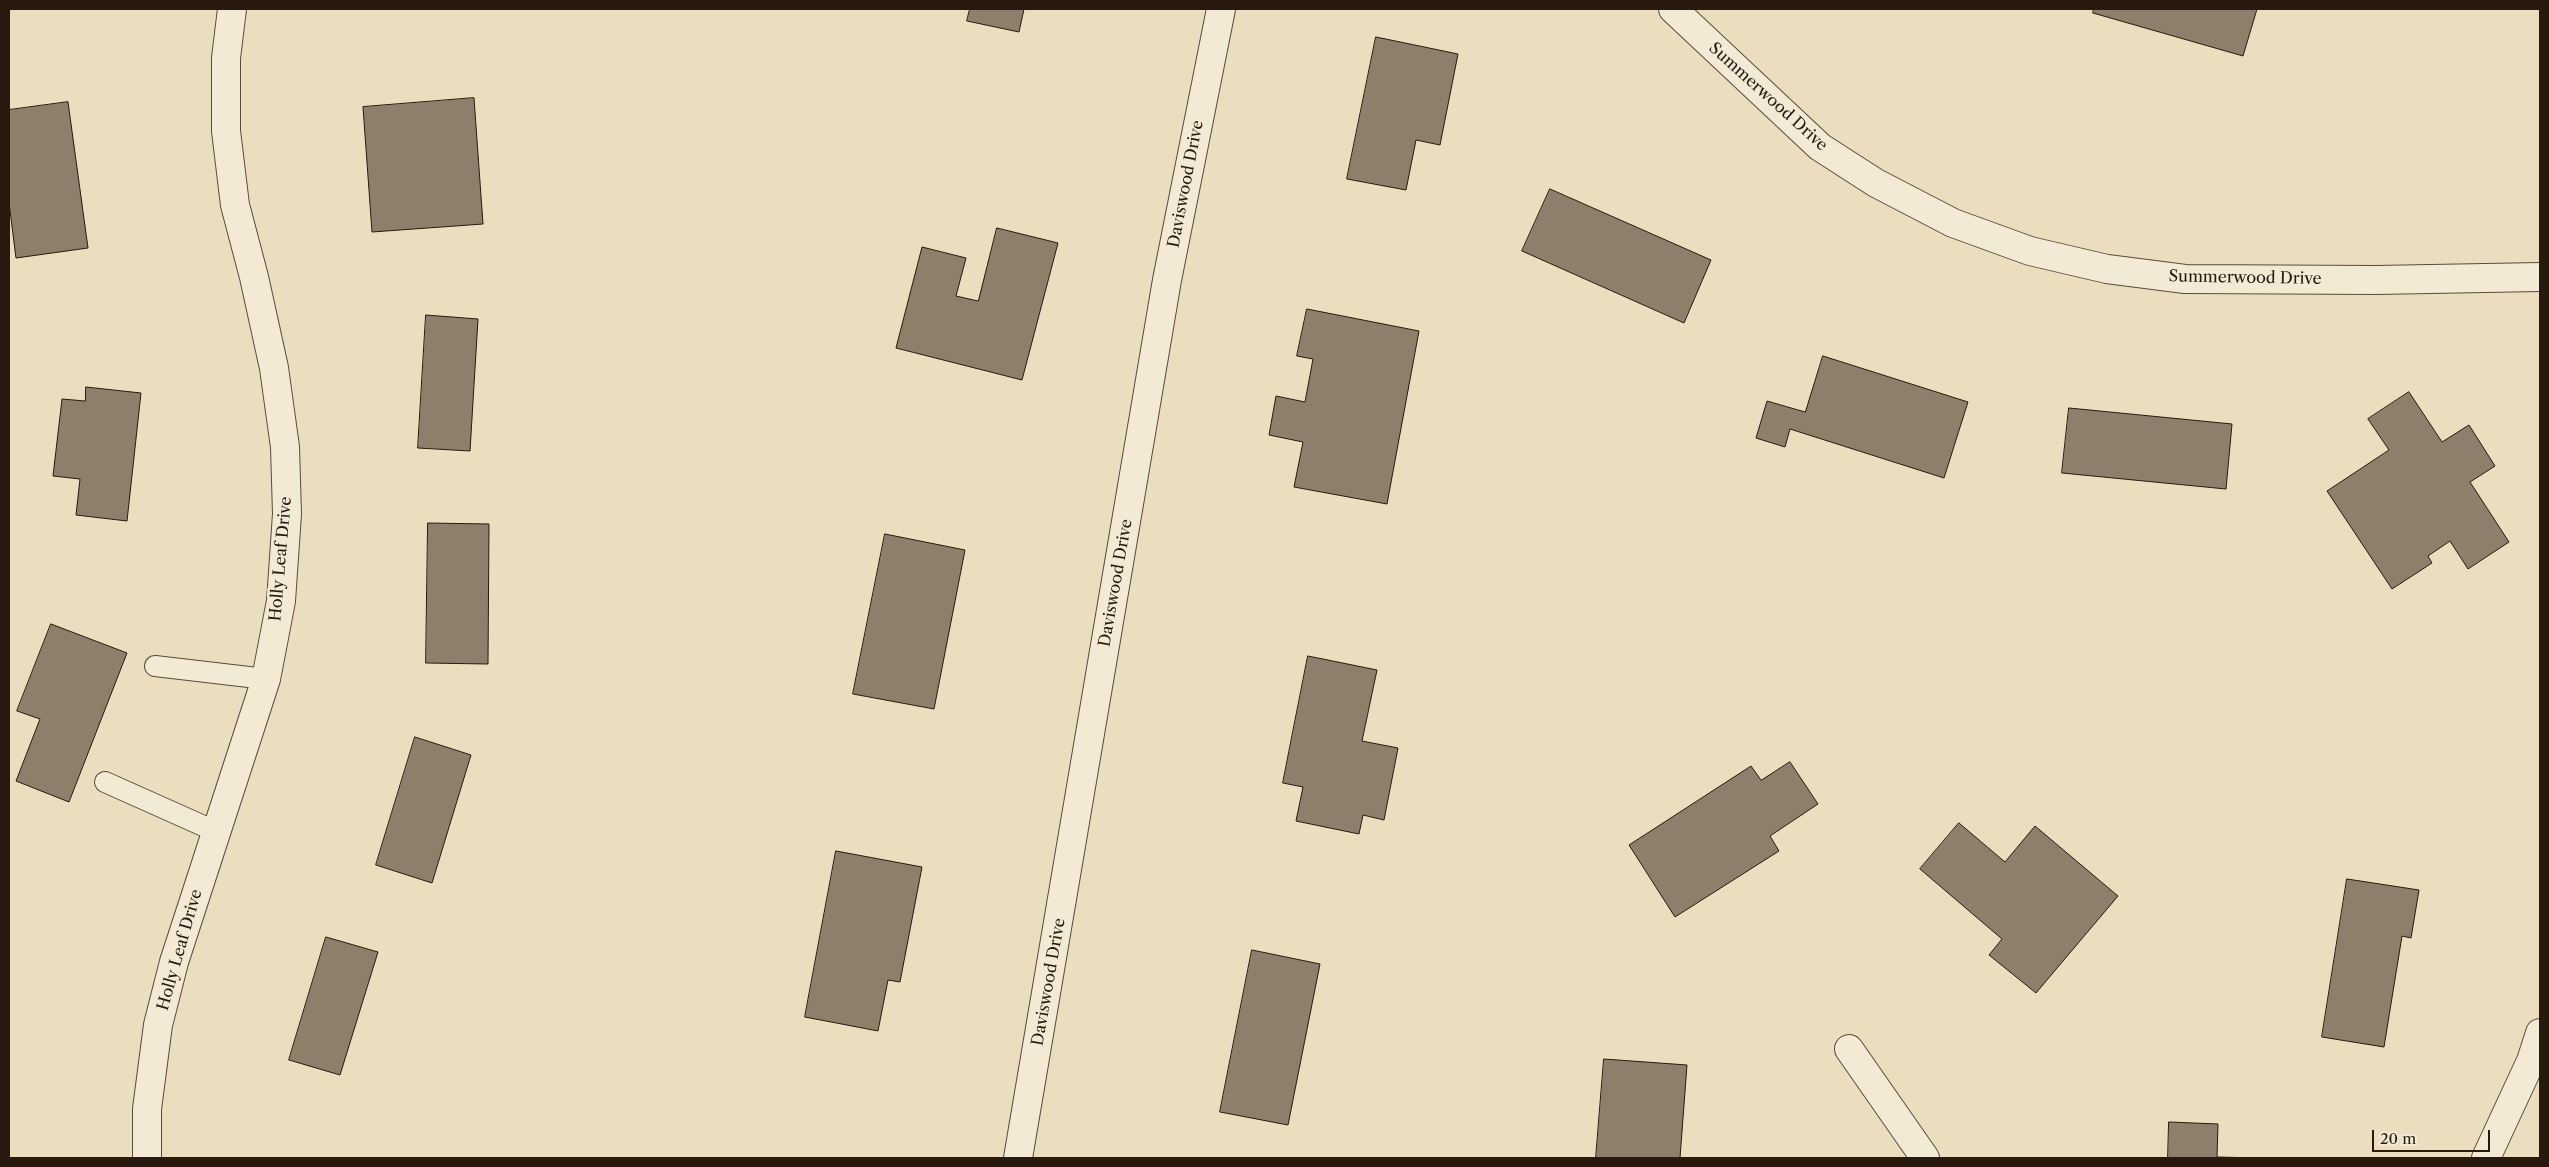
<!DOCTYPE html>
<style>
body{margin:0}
#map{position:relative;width:2549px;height:1167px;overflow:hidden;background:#ebdebf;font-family:"Libre Caslon Text",serif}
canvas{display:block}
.frame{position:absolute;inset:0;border:10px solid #28190f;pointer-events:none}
.scale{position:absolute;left:2372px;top:1130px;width:118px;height:22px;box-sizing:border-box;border:2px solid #28190f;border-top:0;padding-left:6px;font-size:15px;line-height:18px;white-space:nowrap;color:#28190f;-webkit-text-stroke:4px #f2ead5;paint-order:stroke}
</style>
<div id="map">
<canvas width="2549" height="1167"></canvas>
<div class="frame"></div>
<div class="scale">20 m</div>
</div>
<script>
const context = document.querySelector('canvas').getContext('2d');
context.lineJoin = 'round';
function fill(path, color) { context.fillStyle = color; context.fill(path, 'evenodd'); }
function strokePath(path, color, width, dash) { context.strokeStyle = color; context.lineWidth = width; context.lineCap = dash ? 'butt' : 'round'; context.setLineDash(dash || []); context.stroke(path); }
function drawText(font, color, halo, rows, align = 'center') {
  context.font = font + ' "Libre Caslon Text",serif'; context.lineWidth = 5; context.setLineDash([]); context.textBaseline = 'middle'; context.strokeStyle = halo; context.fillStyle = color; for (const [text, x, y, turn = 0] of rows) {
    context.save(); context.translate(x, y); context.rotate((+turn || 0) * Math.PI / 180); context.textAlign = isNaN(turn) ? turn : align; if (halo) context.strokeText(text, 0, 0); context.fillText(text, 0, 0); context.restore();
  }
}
const building = new Path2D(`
 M970,9H1024L1019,32L967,21Z
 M2094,9H2257L2243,56L2093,13Z
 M1376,37L1458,54L1440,145L1416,140L1406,190L1347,179Z
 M474,98L483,224L372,232L363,107Z
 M68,102L88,248L16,258L9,203V110Z
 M1550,189L1711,260L1684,323L1522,251Z
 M997,228L1058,243L1022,380L896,348L922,247L966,258L956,296L978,301Z
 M1307,309L1419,331L1387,504L1294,487L1303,442L1269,435L1276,396L1305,402L1313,359L1297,356Z
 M426,315L478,319L470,451L418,448Z
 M1823,356L1968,402L1944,478L1790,429L1785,447L1756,438L1767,401L1805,412Z
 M86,387L141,393L127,521L76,515L80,479L53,476L62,399L85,401Z
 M2409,392L2442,442L2469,425L2495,466L2470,482L2509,542L2468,569L2450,541L2428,556L2432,563L2392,589L2327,491L2389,450L2368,419Z
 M2069,408L2232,424L2226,489L2062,473Z
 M428,523L489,524L488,664L426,663Z
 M885,534L965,550L934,709L853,694Z
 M51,624L127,653L69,802L16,781L40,719L17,711Z
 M1308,656L1377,670L1362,741L1398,748L1384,820L1363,815L1359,834L1296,821L1303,787L1283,783Z
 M415,737L471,755L432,883L376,865Z
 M1790,762L1818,804L1770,836L1779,851L1675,917L1629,845L1751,766L1761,780Z
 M1959,823L2005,862L2035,826L2118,896L2036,993L1989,955L2002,939L1920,869Z
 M836,851L922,867L900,982L888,980L878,1031L805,1017Z
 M2347,879L2419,890L2411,938L2402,936L2384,1047L2322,1037Z
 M326,937L378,952L340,1075L289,1060Z
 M1252,950L1320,964L1288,1125L1220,1112Z
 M1604,1059L1687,1065L1680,1158H1596Z
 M2169,1122L2218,1124L2217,1157L2259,1158H2168Z`);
fill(building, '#8d7f6b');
strokePath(building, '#28190f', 1);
const service = new Path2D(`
 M155,666L266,679
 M105,782L217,832`);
const minor = new Path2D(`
 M1673,9L1820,147L1876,183L1953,223L2030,251L2107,269L2185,279L2376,280L2540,277
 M1849,1049L1925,1158
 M147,1158V1109L158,1025L174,962L266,679L281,601L287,514L285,447L274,368L254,277L235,205L226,131V58L232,9
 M1018,1158L1167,280L1221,9
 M2486,1158L2531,1061L2540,1033`);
strokePath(service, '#594a3b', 22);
strokePath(minor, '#594a3b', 30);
strokePath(service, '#f2ead5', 20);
strokePath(minor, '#f2ead5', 28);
drawText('16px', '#28190f', '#f2ead5', [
 ["Summerwood Drive",1768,97,42],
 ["Daviswood Drive",1186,184,-79],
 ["Summerwood Drive",2245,278,1],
 ["Holly Leaf Drive",281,559,-85],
 ["Daviswood Drive",1116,583,-80],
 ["Holly Leaf Drive",180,950,-74],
 ["Daviswood Drive",1049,982,-80]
]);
</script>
